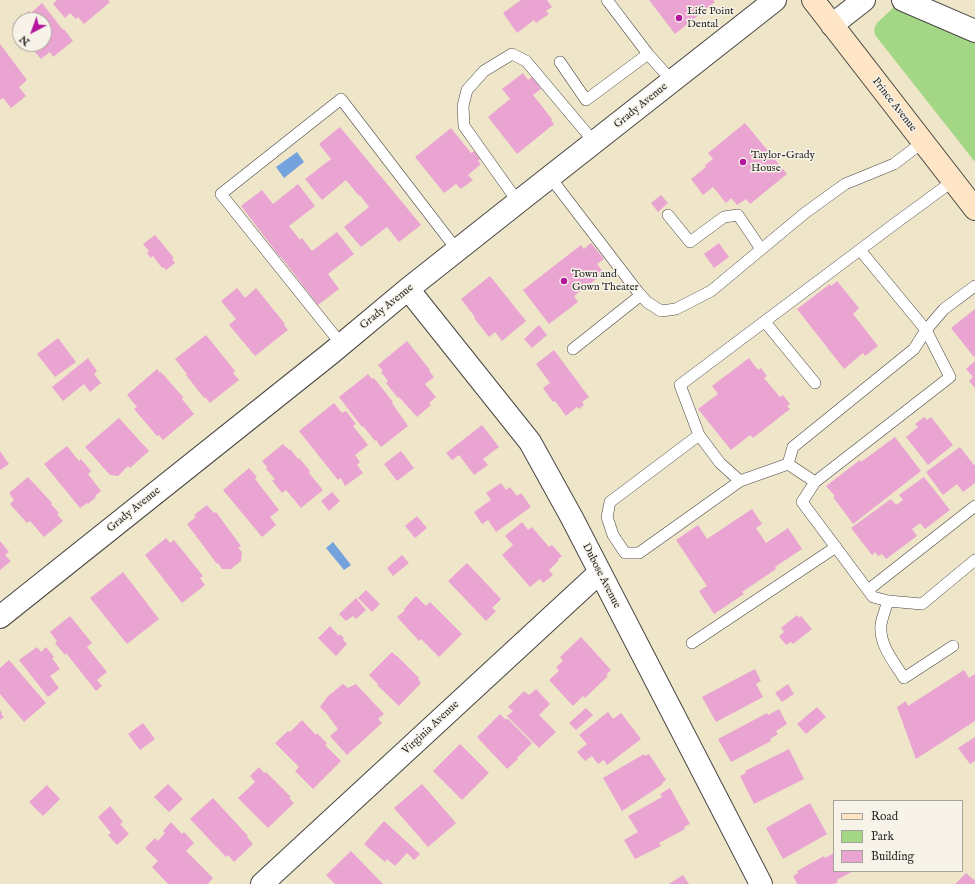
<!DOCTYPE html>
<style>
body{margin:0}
#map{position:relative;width:975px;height:884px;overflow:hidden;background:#efe5c9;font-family:"IM FELL English",serif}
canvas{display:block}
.legend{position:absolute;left:833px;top:800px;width:130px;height:72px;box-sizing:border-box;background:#f7f3e8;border:1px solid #a5a39c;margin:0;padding:5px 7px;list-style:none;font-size:12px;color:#2b2b2b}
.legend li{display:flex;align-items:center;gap:8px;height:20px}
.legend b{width:20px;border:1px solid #a5a39c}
.north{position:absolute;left:12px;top:12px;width:40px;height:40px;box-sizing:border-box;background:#f7f3e8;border:1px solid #a5a39c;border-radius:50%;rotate:221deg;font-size:11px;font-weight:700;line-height:16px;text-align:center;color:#2b2b2b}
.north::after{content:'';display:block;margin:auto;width:14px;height:18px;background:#b5179e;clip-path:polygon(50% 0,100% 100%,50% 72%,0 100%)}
</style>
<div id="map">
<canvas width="975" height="884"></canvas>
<ul class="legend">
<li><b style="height:5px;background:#fde5c5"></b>Road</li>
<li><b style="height:11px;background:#a3d786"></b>Park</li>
<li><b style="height:11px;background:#eaa4d2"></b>Building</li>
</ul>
<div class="north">N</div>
</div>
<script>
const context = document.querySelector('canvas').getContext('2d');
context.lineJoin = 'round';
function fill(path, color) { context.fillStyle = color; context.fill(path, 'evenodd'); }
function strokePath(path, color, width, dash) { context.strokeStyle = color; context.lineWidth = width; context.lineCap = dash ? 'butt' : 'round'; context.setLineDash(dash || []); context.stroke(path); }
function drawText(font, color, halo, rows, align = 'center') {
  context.font = font + ' "IM FELL English",serif'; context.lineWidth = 3; context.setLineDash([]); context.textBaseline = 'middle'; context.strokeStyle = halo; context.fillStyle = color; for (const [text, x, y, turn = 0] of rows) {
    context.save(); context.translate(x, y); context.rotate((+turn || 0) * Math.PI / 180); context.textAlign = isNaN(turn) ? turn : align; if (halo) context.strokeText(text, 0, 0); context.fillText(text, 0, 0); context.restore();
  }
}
fill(new Path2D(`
 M895,6L975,41V162L875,35L874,29L877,23Z`), '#a3d786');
fill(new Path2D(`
 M297,152L304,162L284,178L276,167Z
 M333,542L351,565L344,570L326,548Z`), '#73a2dc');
fill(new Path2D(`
 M57,0H108L110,2L84,24L78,17L76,19L70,13L65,18L53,4Z
 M521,0H547L552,7L546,11L549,14L536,23L534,20L517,33L503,13Z
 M649,0H713L715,2L675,34Z
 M42,3L63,30L64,29L73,41L53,57L50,52L41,59L34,51L33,52L27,44H44V20H20V35L17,32L18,30L13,24L29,11L31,13Z
 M0,44L27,80L19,87L26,96L11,108L3,98L0,100Z
 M523,73L528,80L532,77L541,89L533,95L552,119L551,120L554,124L517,154L488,117L510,99L502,89Z
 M745,123L787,174L750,204L746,199L737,205L731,198L726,203L713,187L703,195L691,179L706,167L705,165L713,159L708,153Z
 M340,127L421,225L399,242L387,227L361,247L344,227L369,207L360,195L359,196L346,180L322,200L305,179L331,159L319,144Z
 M451,128L471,153L474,151L480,159L478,161L481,164L468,175L473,180L461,189L456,184L444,193L415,157Z
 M298,184L315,206L289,226L300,240L302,238L312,251L337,232L354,254L328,274L339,289L318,305L281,257H280L241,206L262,190L273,204Z
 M661,195L668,203L658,212L651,203Z
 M155,235L174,258L172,259L175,263L166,270L163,267L162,268L153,256L151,258L147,253L149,251L143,244Z
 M591,243L604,259L597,264L604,273L574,296L578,302L549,324L523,290L581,245L584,249Z
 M719,243L729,257L714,268L704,254Z
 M490,276L526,321L502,341L495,332L489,337L474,318L475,317L461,299Z
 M837,281L859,308L853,314L878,346L865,356L863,353L844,369L797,309L830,284L831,286Z
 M237,288L245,298L256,288L285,324L284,325L288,330L255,356L229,325L236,319L221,301Z
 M975,309V356L974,357L951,328Z
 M539,325L547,335L532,348L524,339Z
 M206,335L235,371L233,373L239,380L210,403L205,397L204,398L186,375L187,374L175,359Z
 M58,338L76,362L55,377L37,354Z
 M407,341L430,370L429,371L434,377L425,384L436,397L429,403L431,405L417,417L399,397L398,398L386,383L388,381L381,372L383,371L378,365Z
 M554,350L589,397L582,402L584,405L579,409L577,407L566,416L555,401L553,402L543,388L550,383L536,364Z
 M88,358L97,371L94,374L101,383L90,392L84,384L63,401L52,387Z
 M749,358L758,370L761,368L767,376L764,378L780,397L783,395L790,404L787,406L790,409L753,438L750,435L731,450L698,409L718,394L712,386Z
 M975,361V388L969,381L973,377L966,369Z
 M157,369L160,373L161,372L183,397L182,399L194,414L163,440L159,435L157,436L134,409L137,407L127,395Z
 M368,374L372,379L374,378L393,402L392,403L408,426L381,447L376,440L375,441L363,426L362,427L339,397Z
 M334,403L342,413L346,411L356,424L353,426L368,445L355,455L360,462L357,465L363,473L345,486L341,478L338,480L299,431Z
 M924,417L927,420L931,417L953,445L928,465L906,437L918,427L915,424Z
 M119,418L149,451L130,468L128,466L118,476L110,475L85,447Z
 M482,425L499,447L483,459L488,465L474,475L459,455L452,460L446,453Z
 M895,437L921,471L853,524L833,497L835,496L826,486L860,460L861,462Z
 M283,444L289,450L290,449L298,459L299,458L310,471L309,473L323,490L301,508L286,490L282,493L274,483L272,481L275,479L266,469L267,467L262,461Z
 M67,446L79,461L81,459L91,471L88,474L101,491L95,496L96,497L88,504L87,503L80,508L44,464Z
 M960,447L974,465H975V483L963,492L957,484L943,495L926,472Z
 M0,451L9,464L0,470Z
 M401,451L414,468L397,481L384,464Z
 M249,468L257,477L255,479L279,510L270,517L276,525L262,537L223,490Z
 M28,477L52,503L51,504L59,513L57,514L63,521L44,537L30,521L27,523L10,504L14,500L9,493Z
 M924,477L950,510L925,529L920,523L912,529L917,536L886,559L882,554L878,556L875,552L872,555L851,528L891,499L896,505L903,500L899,495Z
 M501,483L506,490L510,487L517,496L521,493L531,507L496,532L488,520L482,524L474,512L491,500L486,493Z
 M332,492L340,501L329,511L321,501Z
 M207,505L214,513L216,512L241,546L238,548L242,552L241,561L231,569H222L218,563L217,564L187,524L196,517L194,515Z
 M752,509L762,524L756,528L766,543L788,528L802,549L775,567L776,569L742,592L744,594L714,614L699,591L707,586L676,540L698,525L707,539Z
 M417,516L427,528L415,538L405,526Z
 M522,522L528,530L532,527L549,547L552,545L562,556L558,559L559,560L549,570L553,575L543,583L540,579L530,587L502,555L513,545L505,536Z
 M166,538L170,543L174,540L203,576L200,578L205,585L182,603L145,555Z
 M0,541L9,552L5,555L11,561L0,570Z
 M402,555L409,563L393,576L387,568Z
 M467,563L501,599L492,608L496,611L486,621L448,581Z
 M123,572L159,619L127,644L90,598Z
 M366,590L380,604L372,612L358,598Z
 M416,596L426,606L430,602L462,634L439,657L421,639L419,641L397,617L405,610L404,609Z
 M356,598L366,610L356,619L353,616L346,621L339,614Z
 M797,615L799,618L801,616L812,629L793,644L791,642L786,645L779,636L784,632L781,628Z
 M70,616L92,643L87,647L107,672L97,680L102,686L96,691L66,653L65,655L55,643L57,641L50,632Z
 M330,626L339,636L340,634L344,638L343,640L347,644L336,656L318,638Z
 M581,637L611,670L606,675L608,676L585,698L583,696L573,706L549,680L559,671L556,667L563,661L560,657Z
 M37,647L41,652L46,647L54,657L52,658L60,669L50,676L59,688L48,697L19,660Z
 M392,652L396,656H397L419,678L418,679L421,683L399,706L377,685L378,684L369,675Z
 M9,660L46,703L24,722L0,694V668Z
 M755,669L761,681L756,684L763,697L716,722L702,697Z
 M964,670L969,678L975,674V721L916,759L897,707L906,701L908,706Z
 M343,684L348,688L356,684L384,714L378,719L382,723L347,755L330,736L338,729L326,713L320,707L328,696Z
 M788,684L794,694L782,702L775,693Z
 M536,689L550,704L539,715L556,732L539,748L507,716L513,711L508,707L524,691L529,695Z
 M817,707L826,717L806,734L797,724Z
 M586,708L593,715L576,730L569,723Z
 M779,709L787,724L776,731L778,734L770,739L771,741L731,762L718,739L767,713L768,715Z
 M0,710L2,713L1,714L4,717L0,720Z
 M608,712L613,719L621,713L641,739L607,765L604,760L598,764L592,756L585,761L577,752L587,744L579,735Z
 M500,714L506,720L507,718L532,743L517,758L518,759L507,769L477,737Z
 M302,720L316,735L317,733L327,743L325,745L341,761L313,789L295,771L299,767L275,743L288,731L290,732Z
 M143,723L155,739L140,750L128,734Z
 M975,737V761L970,764L958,748Z
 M460,744L489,773L462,800L433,771Z
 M789,749L804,779L754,804L740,776L746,773L745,771Z
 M644,754L645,756L649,754L666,780L662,783L663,784L622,811L603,778Z
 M259,767L264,773L266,772L291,797L289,798L294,803L268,828L238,798L255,782L250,776Z
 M168,784L183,799L169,812L154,797Z
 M422,784L456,823L428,847L394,808Z
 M47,785L60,799L43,816L29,802Z
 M670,788L690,824L684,827L685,829L659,843L661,846L635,859L624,840L638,832L628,816L662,797L660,794Z
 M213,798L248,836L247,837L253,844L234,862L228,855L226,857L190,819Z
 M810,803L827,834L783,859L766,828Z
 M110,806L123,822L120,824L129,834L117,845L108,835L111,833L98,817Z
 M384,821L420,854L414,860L407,853L395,866L387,859L385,862L364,844Z
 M171,822L182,834L184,832L194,843L186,851L213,878L208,884H168L152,867L158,861L145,848L155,838L158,841L165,833L163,831Z
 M351,851L383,884H335L326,875Z
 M834,853V871H853L837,880L838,882L834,884H797L793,876L798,873L797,871L824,856L825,858Z
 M966,873L974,880L975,879V884H955Z
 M683,875L689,884H669Z`), '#eaa4d2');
const lane = new Path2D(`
 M607,0L648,54L672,81
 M560,62L586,100L648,54
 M550,177L638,292L647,302L661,311L676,309L711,291L805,213L845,184L894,164L923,142
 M518,202L464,126L463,106L467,90L484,71L512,54L526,61L595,143
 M668,215L690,242L724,217L738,215L761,249
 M860,250L926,330L950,377L815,482L802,502L873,597L888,601L922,604L975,560
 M765,322L815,383
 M342,345L221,194L341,99L457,250
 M573,349L641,295
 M699,435L610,502L607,517L613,535L625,553H639L740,481
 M788,464L793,447L914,349L926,330L944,309L975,286
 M815,482L788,464L740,481L720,463L699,435L680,385L893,225L953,181
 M868,590L975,506
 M888,601C886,608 882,617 881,625C879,645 894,662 904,678L953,646
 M692,643L836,547`);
const street = new Path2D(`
 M903,0L975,31
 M832,25L864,0
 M408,289L530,442L572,518L761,884
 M0,617L330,354L408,289L518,202L775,0
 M262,884L599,573`);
const secondary = new Path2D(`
 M813,0L975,209`);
strokePath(lane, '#484743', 12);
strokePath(street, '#484743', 24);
strokePath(secondary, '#484743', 24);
strokePath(lane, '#fff', 11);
strokePath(street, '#fff', 22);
strokePath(secondary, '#fde5c5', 22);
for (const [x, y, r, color] of [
 [679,18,4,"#b5179e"],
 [743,162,4,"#b5179e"],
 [564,281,4,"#b5179e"]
]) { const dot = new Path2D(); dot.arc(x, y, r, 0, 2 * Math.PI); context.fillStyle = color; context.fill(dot); strokePath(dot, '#f7f3e8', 1.5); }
drawText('11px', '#2b2b2b', '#f7f3e8', [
 ["Life Point",687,12],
 ["Dental",687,25],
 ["Taylor-Grady",751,156],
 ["House",751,169],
 ["Town and",572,275],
 ["Gown Theater",572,288]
], 'left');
drawText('11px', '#2b2b2b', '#f7f3e8', [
 ["Prince Avenue",894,105,52],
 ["Grady Avenue",641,106,-39],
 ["Grady Avenue",387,307,-39],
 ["Grady Avenue",134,510,-39],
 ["Dubose Avenue",601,576,63],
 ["Virginia Avenue",431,728,-43]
]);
</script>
